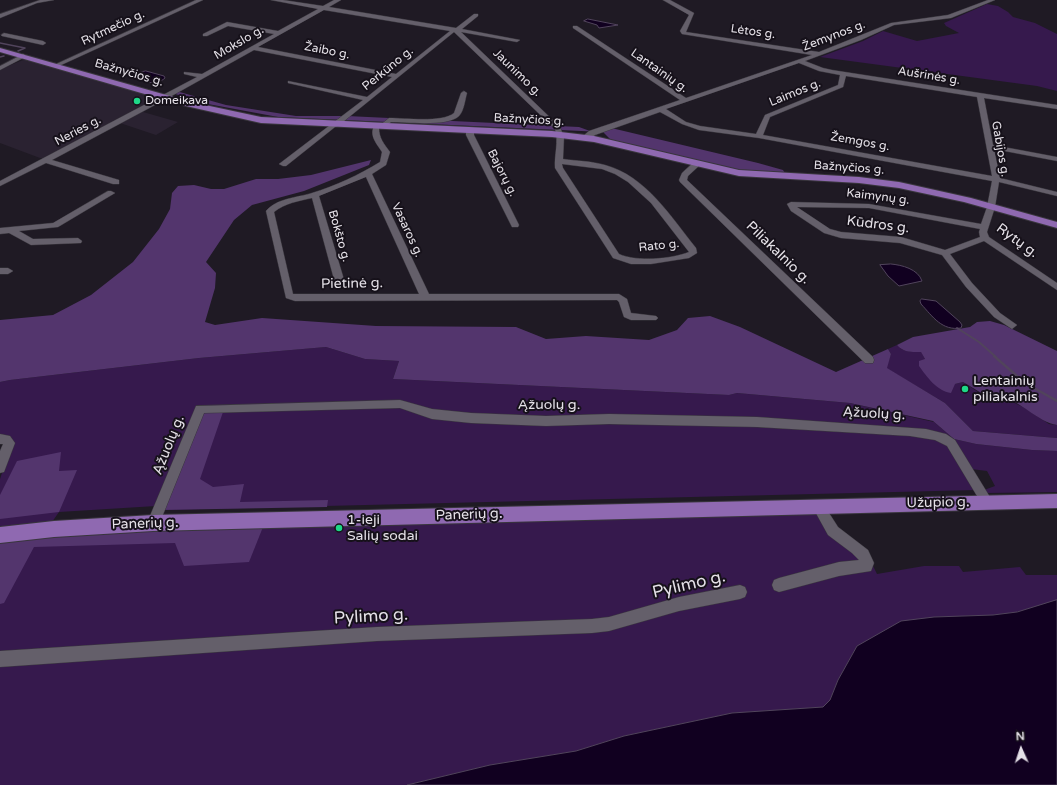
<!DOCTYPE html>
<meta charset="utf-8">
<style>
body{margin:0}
#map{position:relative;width:1057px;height:785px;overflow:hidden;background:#1f1a24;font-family:"Varela Round",sans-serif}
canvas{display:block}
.north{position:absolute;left:1001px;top:729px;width:40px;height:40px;-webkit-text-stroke:3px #16111a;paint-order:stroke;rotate:357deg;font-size:11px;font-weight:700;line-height:16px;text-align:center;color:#e5e1e8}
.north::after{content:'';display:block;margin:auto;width:14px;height:18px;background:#e5e1e8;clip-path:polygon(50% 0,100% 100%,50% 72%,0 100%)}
</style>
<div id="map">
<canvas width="1057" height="785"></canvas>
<div class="north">N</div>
</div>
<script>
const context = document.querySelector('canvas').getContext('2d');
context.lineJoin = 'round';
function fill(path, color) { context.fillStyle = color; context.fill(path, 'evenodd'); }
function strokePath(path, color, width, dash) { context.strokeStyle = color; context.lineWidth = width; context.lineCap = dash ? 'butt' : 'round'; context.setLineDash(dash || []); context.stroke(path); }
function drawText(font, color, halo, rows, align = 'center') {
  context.font = font + ' "Varela Round",sans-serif'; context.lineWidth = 4; context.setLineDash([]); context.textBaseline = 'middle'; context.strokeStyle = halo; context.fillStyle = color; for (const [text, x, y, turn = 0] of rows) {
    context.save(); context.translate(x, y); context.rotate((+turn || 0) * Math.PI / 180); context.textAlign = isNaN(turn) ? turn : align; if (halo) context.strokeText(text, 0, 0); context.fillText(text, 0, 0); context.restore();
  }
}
fill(new Path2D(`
 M26,59L165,100L143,112L178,122L156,135L120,123L51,159L40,158L0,143V69Z`), '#2a2231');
fill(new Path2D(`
 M987,4L998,6L1008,12L1013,17L1035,23L1057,34V91L1037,86L820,57L863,41L883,31L917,41L959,33L946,26L944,23Z
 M897,345C904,353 912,352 921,351L925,359L955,384L963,382L978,392L1004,398L1023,407L1049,424L1057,425V438L973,431L945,403L886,368L891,354L888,349Z
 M326,347L365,359L399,361L393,379L729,395L737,393L850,403L934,422L954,439L976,444L1032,450L1057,451V492L986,493L984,490L995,486L987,471L971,469L954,439L935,433L434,412L409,404L198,406L156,506L59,512L52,522L0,530V479L12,442L11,437L0,436V382L10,380L199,358Z
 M398,405L433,415L686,423L936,437L946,443L977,490L162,510L202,413Z
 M827,514L836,531L867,554L877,574L924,566H959L963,572L1020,567L1026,575H1057V600L1017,612L993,615L934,617L857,646L838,680L830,700L823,707L732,713L624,736L576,751L490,765L407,785H0V541L380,521Z`), '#36194d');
fill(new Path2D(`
 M176,91L226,105L296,116H347L579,127L590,131L603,126L758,163L783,170L786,175L740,171L611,140L603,132L278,117L208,104L172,93Z
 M371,160L369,165L304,191L252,205L234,220L206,262L216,273L215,288L205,322L215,325L262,318L376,326L516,327L546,339L586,336L649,340L677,330L688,318L710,316L740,327L836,372L888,349L891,354L887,368L945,403L973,431L1057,438V451L1032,450L976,444L954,439L933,421L850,403L737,393L729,395L393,379L399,361L365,359L326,347L199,358L10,380L0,382V320L53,315L91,295L133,262L159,229L170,209L172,193L178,186L194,185L211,189H224L256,179H278L311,175Z
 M990,321L1004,325L1057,351V425C1039,423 1017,398 1002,398C999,398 996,399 993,400L963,382L955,384L951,393C937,391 927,377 919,366V361L925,359L921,352C912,352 904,353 897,345L913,337L970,327L977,322Z
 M223,412L200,479L213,487L244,484L240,502L328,500L327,507L162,510L202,413Z
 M61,452L59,471L77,470L59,512L0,519V495L17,461Z
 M263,527L249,562L184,566L175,543L34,547L4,603L0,604V541L109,532Z`), '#53356d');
const water = new Path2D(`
 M588,19L618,25L599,28L597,25L584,21Z
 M146,71L164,76L165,78C155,87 143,81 132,76L137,73Z
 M891,264C902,265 918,269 922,281L899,286L888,276L880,265Z
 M922,299L936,301L960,322L962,325L961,328C942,331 933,317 921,304L920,301Z
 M1057,600V785H407L490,765L576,751L624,736L732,713L823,707L830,700L838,680L857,646L901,621L934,617L993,615L1017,612Z`);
fill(water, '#110020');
strokePath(water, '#51445c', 1);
strokePath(new Path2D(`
 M0,43L25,48L18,51
 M0,57L4,56`), '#51445c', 1.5);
strokePath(new Path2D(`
 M957,328L979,342L996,357`), '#51445c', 2);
strokePath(new Path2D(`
 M994,356L1025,383L1057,401`), '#51445c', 2.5);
const minor = new Path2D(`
 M40,0H54L37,3L0,18V14Z
 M196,0H203L59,66L54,65Z
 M271,0H283L323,6L334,0H341L329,7L456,28L474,14H478V16L462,29L520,40L517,42L461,32L560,127L564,137L563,159C577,161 591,161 605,165C646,176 671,217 696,248L697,253L689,258L651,264H631L613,258L555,168C554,155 559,142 555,129L454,32L338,126L335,127L286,166H283L279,164L363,100L288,83V81L367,97L392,77L254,50L168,98L52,160L119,180V184H113L46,163L0,186V181L197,77L184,74V72L202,74L274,34L228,26L207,36H203V34L227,22L278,31L318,9ZM324,10L450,31L396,74L258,47ZM562,164L602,169L615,174L628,182L651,203L689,252C671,259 637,262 619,254L563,168Z
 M663,0H670L694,13L686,32L819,52L891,23L948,15L988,0H995L951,18L894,25L861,40L805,61L823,68L832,70L1057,105V109L984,98L993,145L1057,157V161L994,149L1000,178L1057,192V196L999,182L995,207L987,232L989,237L1057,283V290L984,241L950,254L972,283L1000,313L1017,325L1012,329L994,317L966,287L942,255L900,243L841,238L824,233L791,211L787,204L791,202L869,204L981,224L987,207L992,181L759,138L699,130L682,124L660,112L595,135L589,140H583V136L589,131L680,100L573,28V26H577L686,98L812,55L682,34L680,31L689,15ZM799,63L819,71L840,75L838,85L765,115L756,134L700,126L686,122L666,109ZM846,76L977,97L992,176L763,135L770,117L843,87ZM797,207L869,208L980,229L979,232L980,237L945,250L901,237L841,232L830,229Z
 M4,33L43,41L46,43L43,45L2,36L1,35Z
 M23,54L25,55V57L0,70V66Z
 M464,91L467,93C465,100 464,111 459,116C448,127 406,122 391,122L384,128H379C379,138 384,144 390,152L386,165L372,174L429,294H619L627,299L631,313L656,316L658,318L656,320H631L624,317L619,302L617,300L295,301L286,298L266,211C277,198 296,198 312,193C335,186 359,175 380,162L382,152C377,144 369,136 374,126H379L389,118C405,118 442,123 454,113L461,93ZM366,177L419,294H293L274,212C285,203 299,201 312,198L335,283L340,286L343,285L345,283L319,196Z
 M470,128L474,130V135L519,225L518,227H512L466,135V130Z
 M694,162H697L701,164L688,176L687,180L873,357L874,360L873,363H865L680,182L679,180L682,173Z
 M108,191H111L115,193L58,227L19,231L33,239L78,238L82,241L81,243L31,245L9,233L0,234V228L53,223Z
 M0,268H8L13,271L8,274H0Z
 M400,400L432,409L471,413L546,416L609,414L757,417L926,429L946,434L955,440L993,502L991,506L987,508L983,506L947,446L935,440L910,436L757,427L609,424L546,426L471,423L432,419L400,408L204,413L158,527L153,529L148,527L147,523L196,406Z
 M0,434L10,436L15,443L4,472L0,473V451L3,444H0Z
 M818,500L822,502L838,527L868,550L874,563L871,571L839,576L779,592L774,590L772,585L774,580L779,578L839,562L859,560L852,553L828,535L812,506L814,502Z
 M740,585L745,587L747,592L745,597L740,599L679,611L609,631L592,633L377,641L0,667V651L377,627L592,619L609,617L679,597Z`);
const major = new Path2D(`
 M0,48L191,102L261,117L552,131L594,136L739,170L859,177L899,182L971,198L1057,222V228L964,202L899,188L859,183L739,176L594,142L552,137L261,123L186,106L0,52Z
 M1057,494V508L153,531L54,537L0,543V527L54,521L153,515Z`);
strokePath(minor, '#39363d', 1);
strokePath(major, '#39363d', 2);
fill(minor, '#645f6a');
fill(major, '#8f69b1');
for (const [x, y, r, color] of [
 [137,101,4,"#1ed888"],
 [965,389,4,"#1ed888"],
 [339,528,4,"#1ed888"]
]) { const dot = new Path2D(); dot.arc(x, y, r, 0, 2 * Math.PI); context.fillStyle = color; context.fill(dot); strokePath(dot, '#16111a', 1.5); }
drawText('12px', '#e5e1e8', '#16111a', [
 ["Rytmečio g.",113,28,-25],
 ["Lėtos g.",753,32,8],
 ["Žemynos g.",834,36,-21],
 ["Mokslo g.",239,43,-30],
 ["Žaibo g.",327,51,11],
 ["Perkūno g.",388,69,-39],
 ["Lantainių g.",659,71,35],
 ["Bažnyčios g.",129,73,16],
 ["Jaunimo g.",517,73,44],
 ["Aušrinės g.",929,76,9],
 ["Laimos g.",795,93,-22],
 ["Bažnyčios g.",529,120,3],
 ["Neries g.",78,131,-28],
 ["Žemgos g.",860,142,10],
 ["Gabijos g.",1000,149,80],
 ["Bažnyčios g.",849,168,4],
 ["Bajorų g.",502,173,63],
 ["Kaimynų g.",878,197,7],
 ["Vasaros g.",407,230,65],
 ["Bokšto g.",339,236,74],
 ["Rato g.",659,246,-6]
]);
drawText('12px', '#e5e1e8', '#16111a', [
 ["Domeikava",145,101]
], 'left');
drawText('14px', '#e5e1e8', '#16111a', [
 ["Kūdros g.",878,225,7],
 ["Rytų g.",1017,241,36],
 ["Piliakalnio g.",778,253,44],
 ["Pietinė g.",352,284,-1],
 ["Ąžuolų g.",549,405],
 ["Ąžuolų g.",874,414,3],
 ["Ąžuolų g.",169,445,-68],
 ["Užupio g.",938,503,-1],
 ["Panerių g.",469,515,-2],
 ["Panerių g.",145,524,-2]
]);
drawText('14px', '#e5e1e8', '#16111a', [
 ["Lentainių",973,381],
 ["piliakalnis",973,397],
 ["1-ieji",347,520],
 ["Salių sodai",347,536]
], 'left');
drawText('17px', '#e5e1e8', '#16111a', [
 ["Pylimo g.",689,585,-13],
 ["Pylimo g.",371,617,-3]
]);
</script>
